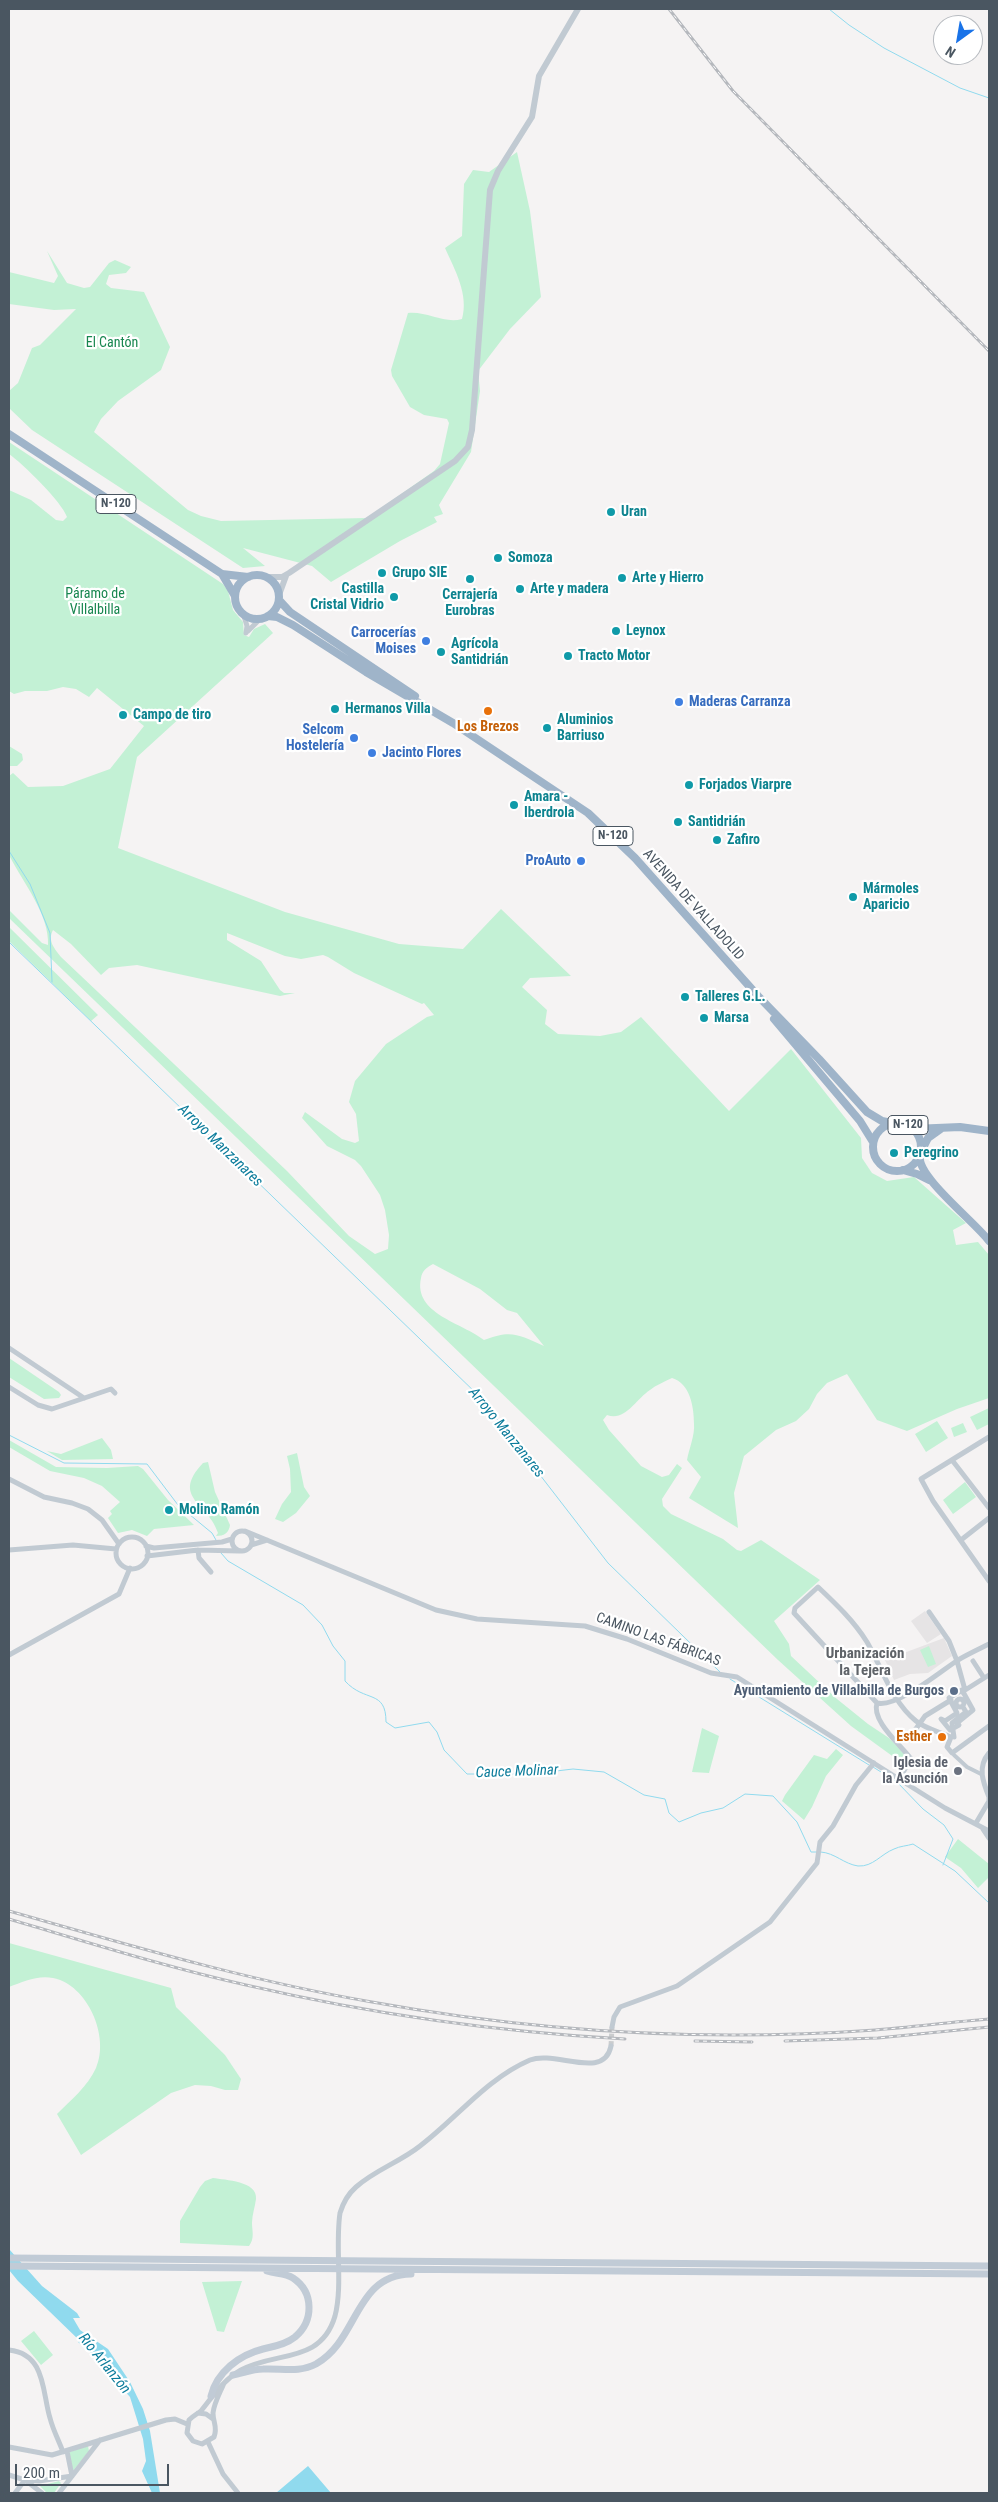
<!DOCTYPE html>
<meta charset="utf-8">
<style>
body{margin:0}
#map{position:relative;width:998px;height:2502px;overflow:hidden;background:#f5f3f3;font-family:"Roboto Condensed",sans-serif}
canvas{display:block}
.frame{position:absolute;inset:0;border:10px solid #4a5661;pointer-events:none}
.north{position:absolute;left:933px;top:15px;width:50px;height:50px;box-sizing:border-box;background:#fff;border:1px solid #b7bbc0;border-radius:50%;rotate:212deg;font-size:14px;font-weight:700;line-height:20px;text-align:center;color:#4a5661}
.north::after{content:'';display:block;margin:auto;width:18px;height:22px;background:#1a73e8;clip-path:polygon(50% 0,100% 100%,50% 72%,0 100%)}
.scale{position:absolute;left:15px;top:2464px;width:154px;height:22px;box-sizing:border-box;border:2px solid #4a5661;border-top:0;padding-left:6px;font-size:15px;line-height:18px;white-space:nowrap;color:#4a5661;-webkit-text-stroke:4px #fff;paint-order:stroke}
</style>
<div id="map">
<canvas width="998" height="2502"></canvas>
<div class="frame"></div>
<div class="north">N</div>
<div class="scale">200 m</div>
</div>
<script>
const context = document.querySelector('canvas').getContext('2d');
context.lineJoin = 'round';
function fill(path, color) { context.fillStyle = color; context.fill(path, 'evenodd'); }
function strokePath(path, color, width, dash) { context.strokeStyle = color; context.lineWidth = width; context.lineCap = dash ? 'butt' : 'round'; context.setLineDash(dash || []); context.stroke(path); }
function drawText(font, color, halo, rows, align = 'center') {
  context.font = font + ' "Roboto Condensed",sans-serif'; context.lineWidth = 4.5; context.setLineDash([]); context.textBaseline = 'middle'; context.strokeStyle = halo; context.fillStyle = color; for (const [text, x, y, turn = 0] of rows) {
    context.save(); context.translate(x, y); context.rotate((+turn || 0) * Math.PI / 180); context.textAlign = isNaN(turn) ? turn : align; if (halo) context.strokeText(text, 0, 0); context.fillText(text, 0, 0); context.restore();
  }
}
fill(new Path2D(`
 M925,1611L941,1634L927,1643L911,1621Z
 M944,1638L952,1656L928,1673L910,1674L894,1680L885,1660Z`), '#e6e4e5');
fill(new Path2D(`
 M517,152L530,211L541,297L510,329L478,371L480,391L471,452L439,505L443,514L434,517L437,522L400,541L331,582L312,566L243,548L265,566L243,568L32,430L9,408V391L18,383L32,348L40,345L76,309L54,310L9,304V272L54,283L58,276L47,251L67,283L84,288L90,287L109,263L115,260L131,267L126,273L109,275L106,284L111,288L144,292L170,347L161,370L118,401L101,419L94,432L188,510L201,516L221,521L367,518L434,471L440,464L449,423L447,419L424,415L410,407L392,376L391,370L408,313C427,311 444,324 462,319C469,295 455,270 445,248L462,236L464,184L473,170L489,172Z
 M9,442L223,584L228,591L233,610L243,622L244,635L249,637L254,629L265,624L273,633L137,757L118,848L285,912L399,944L463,949L501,909L571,976L530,978L522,987L547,1010L545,1024L558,1034L600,1036L621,1032L641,1017L729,1111L791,1049L861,1138L862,1158L872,1173L887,1181L914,1177L966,1223L953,1230L956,1245L978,1242L989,1255V1398L957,1409L907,1431L877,1420L847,1374L827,1383L817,1394L809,1409L796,1421L776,1430L744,1456L734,1493L738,1528L689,1498L701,1477L687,1460C689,1449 695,1435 694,1424C694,1407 690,1383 672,1378C664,1382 656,1385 650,1390C636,1399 625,1422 607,1415L603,1420L609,1430L641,1466L662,1477L669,1475L677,1464L682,1468L662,1499L663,1506L671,1514L723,1539L737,1550L741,1551L761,1540L820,1580L774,1621L789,1644L791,1656L837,1699L868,1724L889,1738L908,1758L906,1766L851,1726L778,1660L9,918V910L42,943L48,945C50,916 23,882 10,857C5,849 9,790 9,776L13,773L28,787L63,786L110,769L144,726L97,688L89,697L76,689L63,687L47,691H25L14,694L9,691V490L31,500L56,520L63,521L67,517C62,502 22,463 9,454ZM53,930L71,944L101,975L109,968L137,965L280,996L295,993H284L280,990L261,961L227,940V933L285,956L301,959L323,955L328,957L354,973L422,1004L424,1003L434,1015L427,1017L386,1044L355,1081L349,1102L356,1114L359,1141L355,1143L342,1139L305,1112L302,1118L327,1146L355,1160L361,1166L380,1195L385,1210L389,1235L388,1249L375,1254L349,1236L287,1171L61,957C55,949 47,941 53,930ZM433,1264L480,1289L507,1310L517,1313L544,1346C519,1335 512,1329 484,1340C463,1323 413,1314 421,1278C422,1271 427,1267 433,1264Z
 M9,746L22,754L23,760L17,766H9Z
 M9,927L98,1015L91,1021L9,941Z
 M9,1358L59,1392L61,1395L59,1398L44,1399L9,1377Z
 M989,1408V1424L977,1430L970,1417Z
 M937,1421L948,1438L926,1452L915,1434Z
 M963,1423L967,1432L954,1437L951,1428Z
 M102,1438L111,1450L113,1459L62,1460L47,1451L61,1454Z
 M9,1440L56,1467L107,1468L138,1466L143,1469L168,1500L194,1525L154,1529L147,1536L132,1530L118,1533L108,1518L112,1514L110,1511L120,1502L102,1486L84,1478L50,1471L9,1447Z
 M297,1453L304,1487L310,1496L296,1513L283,1522L275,1519L282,1504L291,1492L290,1469L287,1456Z
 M208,1462L215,1492L230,1525C229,1533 224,1536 216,1536L218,1533C209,1503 170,1498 203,1463Z
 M965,1482L976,1497L953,1514L943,1500Z
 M929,1646L936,1664L928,1667L920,1650Z
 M702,1728L719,1736L709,1773L692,1772Z
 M836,1749L843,1755L826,1776L812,1807L804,1820L782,1801L785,1795L814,1755L827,1759Z
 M958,1839L989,1864V1877L978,1888L961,1868L945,1857Z
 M9,1943L171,1988L176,2007L225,2055L241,2079L238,2090H225L211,2086L195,2085L171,2093L81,2155L57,2114C70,2101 88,2086 96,2068C110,2037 88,1985 53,1978C37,1975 23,1982 9,1987Z
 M213,2178C225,2180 258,2181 256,2199C255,2207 252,2215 252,2223C252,2231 255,2238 249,2246L180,2243V2221L200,2187L205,2181Z
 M242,2281L224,2332L217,2331L202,2282Z
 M34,2331L53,2355L41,2365L21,2341Z
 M88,2446L89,2451L73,2471L69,2452Z
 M59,2481L61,2483L54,2493H47L40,2486Z`), '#c3f1d5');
fill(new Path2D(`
 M9,2249L42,2286L77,2313L80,2318H73L80,2330L108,2349L130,2382L143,2409L150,2431L160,2493H152L142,2471L146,2461L143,2439L130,2397L90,2352L78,2342L80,2341L18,2281L9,2270Z
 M308,2466L331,2493H276Z`), '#90daee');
strokePath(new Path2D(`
 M829,9L849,25L884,48L960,88L989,98
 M9,851L30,884L50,933L52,982
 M9,942L479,1396L608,1563L720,1672
 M9,1435L64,1463L147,1464L178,1505L212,1533L216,1540
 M221,1553L228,1561L303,1605L322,1625L333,1646L345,1661V1681C365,1703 386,1689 386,1722L395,1728L429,1722L437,1732L444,1750L467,1774H531L573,1769L604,1772L644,1795L665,1799L669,1813L679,1822L701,1813L723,1808L745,1794L773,1796L797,1822L811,1852H817
 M730,1679L869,1765
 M873,1767L897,1782L923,1809L944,1825L953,1839L943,1865
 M821,1852C835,1853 844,1864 858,1866C873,1867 881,1854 894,1849C900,1846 907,1846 913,1844L955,1871L989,1903`), '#90daee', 1);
strokePath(new Path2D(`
 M611,2046L612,2027`), '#caccce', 5, [5, 2.5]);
strokePath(new Path2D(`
 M954,1755L967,1767L981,1774`), '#c1cad2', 4);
strokePath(new Path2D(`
 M243,613L247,626L246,633
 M248,631L260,619
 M9,1348L84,1398
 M9,1387L38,1405L52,1409L111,1389L115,1393
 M989,1437L921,1479L933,1501L989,1581
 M952,1460L989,1508
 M9,1479L44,1497L72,1503L88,1509L102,1520L119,1544
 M232 1541a10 10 0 1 1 20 0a10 10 0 1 1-20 0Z
 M245,1531L436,1610L477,1619L585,1626L627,1639L711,1673L737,1677L945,1808L989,1831
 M116 1553a16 16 0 1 1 32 0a16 16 0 1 1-32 0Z
 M961,1540L989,1518
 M251,1545L267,1540
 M146,1546L154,1548L222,1542L232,1539
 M9,1550L73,1545L116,1549
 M198,1550L199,1558L211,1572
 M147,1556L198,1550L239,1551
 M929,1612L949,1641L957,1661L965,1690
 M9,1655L119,1594L130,1568
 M973,1661L984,1678
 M962,1690L973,1710L957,1723L959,1725L950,1730L941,1719L945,1721L957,1713L949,1698Z
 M962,1692L989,1675
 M956 1703a4 4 0 1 1 8 0a4 4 0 1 1-8 0Z
 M877,1703L794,1613L795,1608L818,1587C836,1604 854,1621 867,1642C882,1668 892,1702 916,1721C926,1729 940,1732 951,1737L947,1747L952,1753L989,1726
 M877,1703C897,1708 941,1671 958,1660C968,1654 979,1649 989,1644
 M877,1703C871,1721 901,1745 911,1759L899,1779
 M954,1737L952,1723L966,1712L963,1707
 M908,1740L925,1716L951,1700
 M989,1797C983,1782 977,1767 989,1753
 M976,1823L989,1801V1796
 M983,1829L989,1838
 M612,2027L614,2017L620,2007L677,1986L770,1922L817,1863L820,1842L833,1826L856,1785L874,1763
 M9,2350C46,2354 42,2392 50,2418C53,2430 59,2441 63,2452
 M224,2383C220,2393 214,2403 213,2413C213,2423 218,2427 214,2437L202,2444L193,2441L187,2433L189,2420C193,2416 197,2414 201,2411C214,2395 222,2381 241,2370C276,2351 321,2364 335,2316C343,2285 335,2246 340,2213C343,2203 348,2194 356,2187C375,2170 400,2162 420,2146C457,2118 486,2079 530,2060C555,2050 604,2081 611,2046
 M198,2413L206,2414L213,2419
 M208,2442L223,2474L238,2493
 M9,2447L52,2455L166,2420L175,2419L187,2424
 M67,2451L72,2476
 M9,2475L25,2480L42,2493
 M25,2480L39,2481L72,2476
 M15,2493L25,2480
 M59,2493L100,2440`), '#c1cad2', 5);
strokePath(new Path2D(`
 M267,577H282L289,573L455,461L468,447L472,430L490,190L498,171L532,117L539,76L578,9
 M279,595L286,576`), '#c1cad2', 6);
strokePath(new Path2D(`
 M9,2258L989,2266
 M9,2266L989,2274
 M233,2375C243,2373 253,2369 263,2369C282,2368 299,2373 316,2364C359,2340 354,2275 411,2274
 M211,2396C217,2372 239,2355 263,2349C274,2346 285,2345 295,2337C314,2321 314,2292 293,2278C285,2273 276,2274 267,2271`), '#c1cbd6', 7);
strokePath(new Path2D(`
 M9,434L222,574L248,577
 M222,574L235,596
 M235 597a22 22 0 1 1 44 0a22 22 0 1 1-44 0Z
 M279,600L290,612L415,696
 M268,616L277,617L293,625L366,672L453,723L588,813L635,858L758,996L819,1059L867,1112L882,1121L892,1123
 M774,1019L860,1121L873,1142
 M873 1147a24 24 0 1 1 48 0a24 24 0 1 1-48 0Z
 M913,1129L960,1127L989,1131
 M922,1150L928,1138L942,1128
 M920,1156C916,1176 976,1223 989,1241
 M903,1170L917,1174L929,1180`), '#9fb4c9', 8);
const rail = new Path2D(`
 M669,9L733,91L989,351
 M9,1911C129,1945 249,1981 372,2002C537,2032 708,2042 875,2030C913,2027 951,2022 989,2019
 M9,1919C87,1942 166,1967 246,1985C371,2014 497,2032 625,2039
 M695,2041L752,2042
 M785,2041L878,2038L989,2027`);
strokePath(rail, '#b5b8bd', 3);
strokePath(rail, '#fff', 1, [4]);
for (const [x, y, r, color] of [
 [611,512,5,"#0f9aa8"],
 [498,558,5,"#0f9aa8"],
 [382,573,5,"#0f9aa8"],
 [622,578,5,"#0f9aa8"],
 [470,579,5,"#0f9aa8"],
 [520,589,5,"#0f9aa8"],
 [394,597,5,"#0f9aa8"],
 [616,631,5,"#0f9aa8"],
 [426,641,5,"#3f7fe0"],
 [441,652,5,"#0f9aa8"],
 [568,656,5,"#0f9aa8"],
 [679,702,5,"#3f7fe0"],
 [335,709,5,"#0f9aa8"],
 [488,711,5,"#e8710a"],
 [123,715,5,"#0f9aa8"],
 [547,728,5,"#0f9aa8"],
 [354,738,5,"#3f7fe0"],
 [372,753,5,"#3f7fe0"],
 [689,785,5,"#0f9aa8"],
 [514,805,5,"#0f9aa8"],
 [678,822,5,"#0f9aa8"],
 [717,840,5,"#0f9aa8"],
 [581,861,5,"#3f7fe0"],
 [853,897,5,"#0f9aa8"],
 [685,997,5,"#0f9aa8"],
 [704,1018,5,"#0f9aa8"],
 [894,1153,5,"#0f9aa8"],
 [169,1510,5,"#0f9aa8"],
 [954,1691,5,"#5c6f8a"],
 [942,1737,5,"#e8710a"],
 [958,1771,5,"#6b7280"]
]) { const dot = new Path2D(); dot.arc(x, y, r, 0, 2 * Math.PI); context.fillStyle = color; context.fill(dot); strokePath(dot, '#fff', 2); }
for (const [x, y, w] of [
 [116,504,40],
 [613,836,40],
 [908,1125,40]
]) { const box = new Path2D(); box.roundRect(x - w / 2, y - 9.5, w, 19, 4); context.fillStyle = '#fff'; context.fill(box); strokePath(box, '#4a5661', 1); }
drawText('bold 12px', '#4a5661', null, [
 ["N-120",116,504],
 ["N-120",613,836],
 ["N-120",908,1125]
]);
drawText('14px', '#17864f', '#fff', [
 ["El Cantón",112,343],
 ["Páramo de",95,594],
 ["Villalbilla",95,610]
]);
drawText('bold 14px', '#0d838f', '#fff', [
 ["Uran",621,512],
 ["Somoza",508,558],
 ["Grupo SIE",392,573],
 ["Arte y Hierro",632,578],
 ["Castilla",384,589,"right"],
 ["Cristal Vidrio",384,605,"right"],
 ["Arte y madera",530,589],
 ["Cerrajería",470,595,"center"],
 ["Eurobras",470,611,"center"],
 ["Leynox",626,631],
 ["Agrícola",451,644],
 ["Santidrián",451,660],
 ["Tracto Motor",578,656],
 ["Hermanos Villa",345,709],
 ["Campo de tiro",133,715],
 ["Aluminios",557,720],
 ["Barriuso",557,736],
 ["Forjados Viarpre",699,785],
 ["Amara -",524,797],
 ["Iberdrola",524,813],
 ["Santidrián",688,822],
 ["Zafiro",727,840],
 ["Mármoles",863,889],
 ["Aparicio",863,905],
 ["Talleres G.L.",695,997],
 ["Marsa",714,1018],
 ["Peregrino",904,1153],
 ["Molino Ramón",179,1510]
], 'left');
drawText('bold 14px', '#366cbe', '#fff', [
 ["Carrocerías",416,633],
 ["Moises",416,649],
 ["Maderas Carranza",689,702,"left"],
 ["Selcom",344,730],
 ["Hostelería",344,746],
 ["Jacinto Flores",382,753,"left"],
 ["ProAuto",571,861]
], 'right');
drawText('bold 14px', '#c56008', '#fff', [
 ["Los Brezos",488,727],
 ["Esther",932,1737,"right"]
]);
drawText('14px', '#4a5661', '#fff', [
 ["AVENIDA DE VALLADOLID",693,905,48],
 ["CAMINO LAS FÁBRICAS",658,1640,20]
]);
drawText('bold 14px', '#4e5e75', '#fff', [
 ["Ayuntamiento de Villalbilla de Burgos",944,1691]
], 'right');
drawText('bold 14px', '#5b616d', '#fff', [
 ["Iglesia de",948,1763],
 ["la Asunción",948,1779]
], 'right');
drawText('italic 15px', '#0c7c9b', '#fff', [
 ["Arroyo Manzanares",220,1146,44],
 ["Arroyo Manzanares",506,1433,51],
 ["Cauce Molinar",517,1772,-2],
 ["Río Arlanzón",104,2364,51]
]);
drawText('bold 15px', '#5f6368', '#fff', [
 ["Urbanización",865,1654],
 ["la Tejera",865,1671]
]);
</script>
